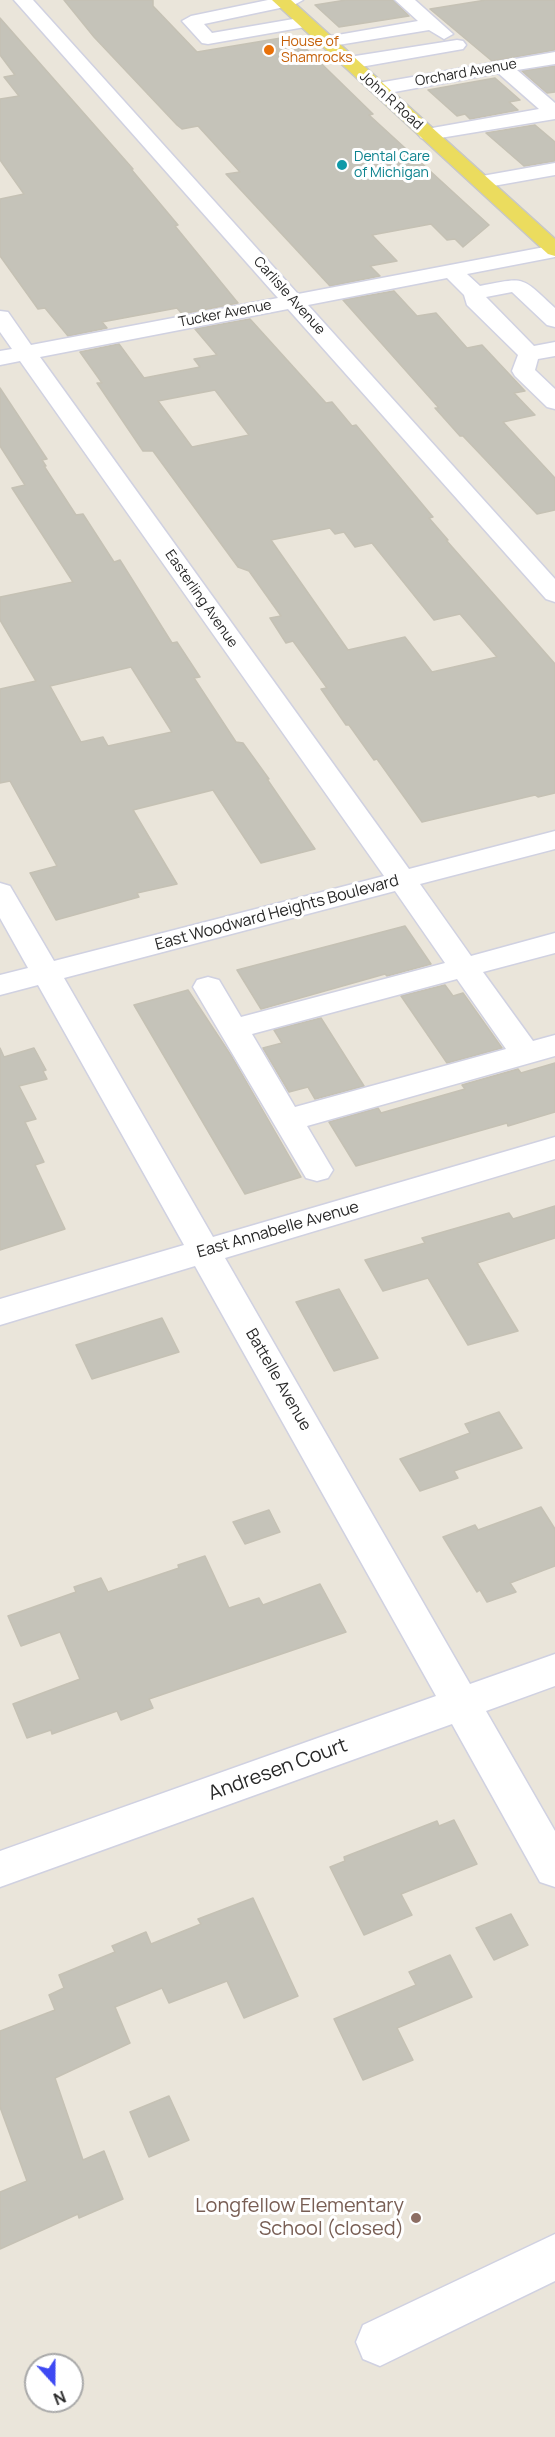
<!DOCTYPE html>
<style>
body{margin:0}
#map{position:relative;width:555px;height:2437px;overflow:hidden;background:#eae5da;font-family:Manrope,sans-serif}
canvas{display:block}
.north{position:absolute;left:24px;top:2353px;width:60px;height:60px;box-sizing:border-box;background:#fff;border:2px solid #a9a9a9;border-radius:50%;rotate:159deg;font-size:16px;font-weight:700;line-height:24px;text-align:center;color:#282828}
.north::after{content:'';display:block;margin:auto;width:21px;height:27px;background:#3e49f3;clip-path:polygon(50% 0,100% 100%,50% 72%,0 100%)}
</style>
<div id="map">
<canvas width="555" height="2437"></canvas>
<div class="north">N</div>
</div>
<script>
const context = document.querySelector('canvas').getContext('2d');
context.lineJoin = 'round';
function fill(path, color) { context.fillStyle = color; context.fill(path, 'evenodd'); }
function strokePath(path, color, width, dash) { context.strokeStyle = color; context.lineWidth = width; context.lineCap = dash ? 'butt' : 'round'; context.setLineDash(dash || []); context.stroke(path); }
function drawText(font, color, halo, rows, align = 'center') {
  context.font = font + ' Manrope,sans-serif'; context.lineWidth = 6; context.setLineDash([]); context.textBaseline = 'middle'; context.strokeStyle = halo; context.fillStyle = color; for (const [text, x, y, turn = 0] of rows) {
    context.save(); context.translate(x, y); context.rotate((+turn || 0) * Math.PI / 180); context.textAlign = isNaN(turn) ? turn : align; if (halo) context.strokeText(text, 0, 0); context.fillText(text, 0, 0); context.restore();
  }
}
const building = new Path2D(`
 M64,0H153V6L197,52L293,36L373,114L369,115L489,225L463,247L455,239L447,240L431,224L372,235L397,261L370,266L380,276L330,286L226,174L240,172L198,126L182,129L177,125L94,37Z
 M346,0H393L409,16L339,27L315,5Z
 M486,0H555V50L492,61L430,9Z
 M0,18L133,169H131L178,225L175,226L238,303L182,314L177,308L102,322L107,328L68,336L45,308L38,309L0,256V199L24,194L0,160V99L19,96L4,77L15,75L0,55Z
 M555,66V92L547,93L522,71Z
 M495,78L520,100L509,102L518,110L470,119L465,114L457,116L428,90Z
 M535,125L555,142V161L524,166L486,133Z
 M394,291L417,316L436,313L467,348L482,345L525,391L514,393L535,415L503,422L555,478V510L537,514L463,436H460L435,408H439L343,300Z
 M250,319L326,403L332,402L352,426L356,425L433,517L429,518L448,540H446L555,664V793L538,797L535,795L422,822L377,759L374,760L349,725H346L321,689L327,688L293,641L286,643L270,618L281,616L249,571L238,567L153,451H143L97,383H102L80,352L119,344L144,378L200,367L194,359L217,355L195,329ZM215,390L249,435L192,447L158,401ZM330,528L335,534L344,532L355,547L372,543L434,620L460,614L497,657L432,672L405,637L348,650L271,540Z
 M0,388L47,459L42,460L46,466H44L76,515L83,514L114,562L120,560L172,643L177,642L200,677L194,678L236,742L243,743L269,779H267L315,849L261,863L213,790L133,810L177,884L137,893L139,897L56,920L30,873L57,866L10,781L0,783V689L36,681L0,620V597L73,582L12,488L25,485L0,446ZM131,667L172,732L108,746L103,737L81,742L50,686Z
 M405,926L431,964L387,976L385,974L261,1009L237,970Z
 M445,985L453,996L463,993L502,1048L447,1063L401,996Z
 M188,990L232,1057L301,1177L245,1194L134,1005Z
 M321,1018L364,1086L315,1099L308,1087L289,1092L263,1048L282,1043L274,1030Z
 M0,1048L4,1057L34,1048L46,1070L43,1071L47,1079L19,1086L36,1119L25,1122L44,1162L35,1165L65,1229L0,1250Z
 M555,1063V1112L508,1126L507,1123L356,1166L329,1122L378,1108L381,1113L465,1089L462,1085L518,1069L521,1073Z
 M555,1206V1238L477,1263L518,1331L468,1345L428,1278L383,1291L365,1260L425,1243L422,1238L509,1213L513,1219Z
 M339,1289L378,1358L334,1371L296,1302Z
 M162,1318L179,1352L92,1379L76,1345Z
 M499,1412L522,1448L454,1471L458,1478L420,1491L400,1459L470,1433L465,1424Z
 M541,1507L555,1529V1566L510,1583L516,1592L487,1602L480,1590L477,1592L443,1537L475,1525L478,1530Z
 M269,1510L280,1532L245,1544L233,1522Z
 M205,1556L229,1608L259,1598L263,1605L320,1584L346,1632L149,1699L153,1708L121,1720L117,1711L52,1734L51,1730L27,1738L13,1704L80,1679L60,1632L21,1646L8,1616L76,1592L74,1587L101,1578L108,1592L179,1568L178,1565Z
 M454,1820L477,1864L401,1894L412,1915L364,1935L330,1867L345,1861L344,1857L437,1821L439,1826Z
 M253,1898L298,1996L244,2018L227,1981L169,2003L162,1988L115,2007L130,2043L55,2078L83,2160L104,2151L123,2199L79,2218L78,2214L0,2249V2192L27,2181L0,2107V2031L55,2010L49,1995L64,1988L59,1975L115,1952L112,1946L146,1932L151,1944L201,1924L198,1919Z
 M511,1914L528,1945L494,1960L476,1928Z
 M450,1955L472,1997L397,2028L413,2060L363,2080L334,2019L416,1985L409,1972Z
 M169,2096L189,2140L149,2157L130,2112Z`);
fill(building, '#c5c3b9');
strokePath(building, '#c5c1b4', 1.5);
const minor = new Path2D(`
 M14,0H33L298,294L555,245V257L467,274L480,286C527,277 520,276 555,308V327L547,325L512,292L486,297L534,346L555,342V356L538,359L535,370L555,389V409L547,407L515,376L512,371L518,355L467,305L464,295L447,278L308,305L555,579V602L546,599L288,309L40,357L409,869L555,831V849L420,884L471,956L555,933V953L483,972L533,1041L555,1035V1056L307,1126L333,1170L328,1178L317,1181L306,1178L193,987L197,980L208,977L219,980L241,1017L445,963L395,891L64,978L213,1237L555,1137V1159L225,1258L470,1684L555,1654V1686L486,1711L555,1831V1887L540,1882L452,1724L0,1887V1851L436,1696L195,1266L0,1325V1299L184,1245L38,985L0,995V975L28,968L0,918V883L10,886L54,961L384,876L20,361L0,365V351L12,349L0,332V311L8,312L31,345L278,298ZM457,979L506,1049L295,1107L252,1034Z
 M268,0H303L294,5L204,24L212,33L305,17L314,22L305,27L208,44L202,43L182,21L191,16Z
 M395,0H415L453,34L444,39L429,30L326,47L317,42L326,37L418,21Z
 M457,40L463,41L466,45L463,49L349,69L340,63L349,57Z
 M555,52V64L517,70L555,103V119L428,140L421,138L418,134L421,130L539,109L498,73L378,95L369,89L378,83Z
 M555,163V175L482,188L475,186L472,182L475,178L482,176Z
 M555,2234V2281L380,2366L363,2359L356,2342L363,2325Z`);
const major = new Path2D(`
 M272,0H291L555,239V256L548,254Z`);
strokePath(minor, '#d0d1e1', 3);
strokePath(major, '#c7c7c7', 3);
fill(minor, '#fff');
fill(major, '#ebdc5e');
for (const [x, y, r, color] of [
 [269,50,6,"#e8710a"],
 [342,165,6,"#0f9aa8"],
 [416,2218,6,"#8d6e63"]
]) { const dot = new Path2D(); dot.arc(x, y, r, 0, 2 * Math.PI); context.fillStyle = color; context.fill(dot); strokePath(dot, '#fff', 2); }
drawText('14px', '#c56008', '#fff', [
 ["House of",281,42],
 ["Shamrocks",281,58]
], 'left');
drawText('14px', '#282828', '#fff', [
 ["Orchard Avenue",466,73,-10],
 ["John R Road",391,101,42],
 ["Carlisle Avenue",289,296,48],
 ["Tucker Avenue",225,314,-11],
 ["Easterling Avenue",201,599,55]
]);
drawText('14px', '#0d838f', '#fff', [
 ["Dental Care",354,157],
 ["of Michigan",354,173]
], 'left');
drawText('16px', '#282828', '#fff', [
 ["East Woodward Heights Boulevard",277,913,-15],
 ["East Annabelle Avenue",278,1230,-16],
 ["Battelle Avenue",278,1380,60]
]);
drawText('20px', '#282828', '#fff', [
 ["Andresen Court",278,1770,-20]
]);
drawText('20px', '#785e54', '#fff', [
 ["Longfellow Elementary",404,2206],
 ["School (closed)",404,2229]
], 'right');
</script>
